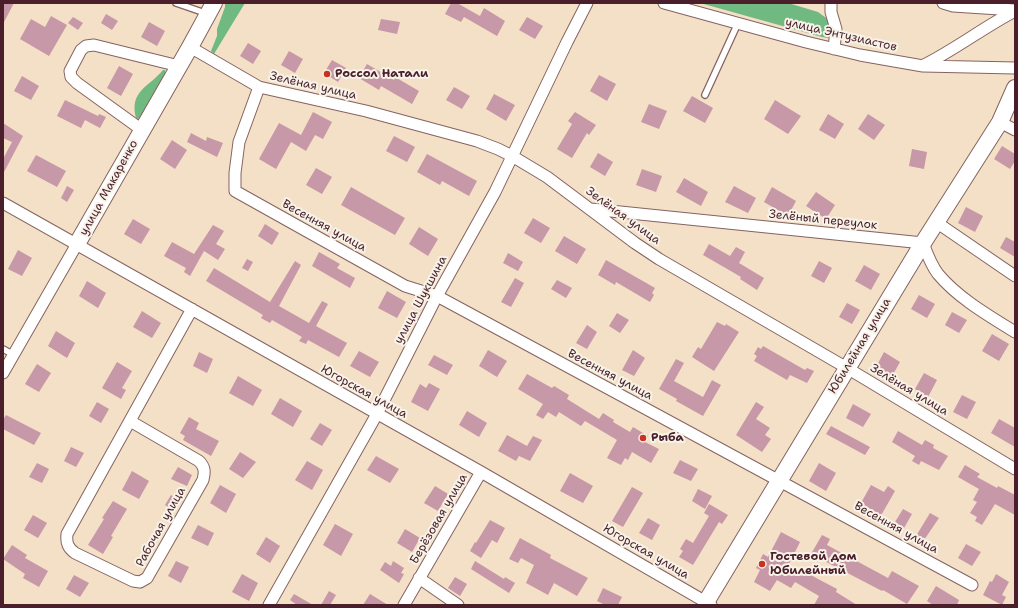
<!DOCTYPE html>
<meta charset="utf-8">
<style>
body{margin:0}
#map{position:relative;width:1018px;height:608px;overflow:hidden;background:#f3e0c6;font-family:"Shantell Sans",sans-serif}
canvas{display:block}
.frame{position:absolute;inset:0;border:4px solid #4a1f2b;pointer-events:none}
</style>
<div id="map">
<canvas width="1018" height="608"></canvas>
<div class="frame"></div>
</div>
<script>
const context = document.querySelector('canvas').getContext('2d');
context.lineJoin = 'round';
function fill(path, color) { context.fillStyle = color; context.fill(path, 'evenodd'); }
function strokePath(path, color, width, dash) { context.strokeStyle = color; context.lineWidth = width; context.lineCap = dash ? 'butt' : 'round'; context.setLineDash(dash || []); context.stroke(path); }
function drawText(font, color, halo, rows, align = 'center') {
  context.font = font + ' "Shantell Sans",sans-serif'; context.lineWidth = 4; context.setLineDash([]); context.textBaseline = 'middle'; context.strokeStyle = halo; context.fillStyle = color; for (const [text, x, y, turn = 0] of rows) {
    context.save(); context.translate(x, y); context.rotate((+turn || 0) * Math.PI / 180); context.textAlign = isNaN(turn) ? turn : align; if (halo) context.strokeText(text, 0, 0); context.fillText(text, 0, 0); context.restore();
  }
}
fill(new Path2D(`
 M225,3H245L214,54L211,51L217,36V29L225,7Z
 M700,3H788L818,12L829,20L832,34L828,38L822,37Z
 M163,70H165L166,74L143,114L138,119L136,118C129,91 149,87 163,70Z`), '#70b980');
fill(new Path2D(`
 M3,3H14L3,24Z
 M451,3H457L480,16L484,8L505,21L497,36L464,17L461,22L445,14Z
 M106,14L118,21L112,30L101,23Z
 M51,16L67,25L49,56L20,39L31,19L45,27Z
 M73,17L83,23L78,30L68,23Z
 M527,17L543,26L535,39L519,30Z
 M381,19L400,22L397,34L378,30Z
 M149,22L165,31L157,46L141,37Z
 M248,43L261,51L253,64L240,56Z
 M289,51L303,59L295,73L281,65Z
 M332,60L346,68L338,82L324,73Z
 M367,64L394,80L395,77L419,91L412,104L381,86L379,90L359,78Z
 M119,66L133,74L121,96L107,88Z
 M599,75L616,84L607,101L590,91Z
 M22,76L39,86L31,100L14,91Z
 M454,87L470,96L462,109L446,100Z
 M494,94L515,105L506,121L486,109Z
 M692,96L713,108L705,123L683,111Z
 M65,100L98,116L99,114L106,117L100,128L85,120L81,128L57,116Z
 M775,100L801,116L788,134L764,119Z
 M649,104L667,111L659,129L641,122Z
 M313,112L332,122L323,139L315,135L306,151L291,142L276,169L259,159L279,123L301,135Z
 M575,112L596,125L589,135L587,133L572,158L557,149L572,124L568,121Z
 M828,114L844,124L835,139L819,130Z
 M868,114L885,125L874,140L858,129Z
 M3,123L23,136L3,174V159L12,142L3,138Z
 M191,133L206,141L207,137L223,143L217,157L187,142Z
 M394,136L415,147L407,162L386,151Z
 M172,140L187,150L175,169L160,159Z
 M1002,146L1015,154V161L1010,169L994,159Z
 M912,149L927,152L924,169L909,166Z
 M598,153L613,162L605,176L590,167Z
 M427,154L477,181L469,196L442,181L440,185L417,172Z
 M36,155L66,171L57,187L27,171Z
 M316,168L332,177L322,194L306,185Z
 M642,169L662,176L656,192L636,185Z
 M684,178L708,192L701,206L676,192Z
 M67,186L74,190L67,202L61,198Z
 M734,186L756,198L748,213L725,202Z
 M351,187L405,218L395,235L341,205Z
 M772,187L796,201L788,216L764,202Z
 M816,192L835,205L826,219L806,206Z
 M966,207L983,216L975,232L958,223Z
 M533,218L550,228L541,243L524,233Z
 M133,219L150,229L141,244L124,234Z
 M265,224L279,233L272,245L258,236Z
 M213,225L224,231L216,244L225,249L218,260L204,251L190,276L184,272L186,268L164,256L172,242L194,254Z
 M419,227L438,239L428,256L409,244Z
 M564,236L586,249L577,264L555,251Z
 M1006,237L1015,242V257L1000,248Z
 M709,244L730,256L736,247L745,252L739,263L764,278L757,290L740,279L741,277L703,255Z
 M18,250L32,258L22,276L8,269Z
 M319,252L340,264L337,268L355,278L350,288L312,266Z
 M508,253L523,262L518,271L503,263Z
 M247,259L253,262L248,271L242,268Z
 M606,260L655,288L652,293L654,295L650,302L616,282L615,285L598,275Z
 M295,261L301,265L279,306L309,323L322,301L328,304L316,326L347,343L339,357L308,340L306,344L299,341L302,337L272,320L270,323L261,318L263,315L206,281L214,268L270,302Z
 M819,261L832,268L824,283L811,276Z
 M864,265L880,274L871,290L855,281Z
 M515,278L524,283L511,307L501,302Z
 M557,280L572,288L566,298L551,289Z
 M87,281L106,293L98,308L79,296Z
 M387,291L406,302L397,318L378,308Z
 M919,295L935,304L927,318L911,309Z
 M847,303L860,310L852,324L839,317Z
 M142,311L161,323L152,338L133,327Z
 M952,312L967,320L959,333L945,325Z
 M617,313L629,320L620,333L609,326Z
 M717,322L725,326L726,324L739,332L714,371L692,357L698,347L701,349Z
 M587,325L597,332L587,349L576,343Z
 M56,331L75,343L67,358L48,346Z
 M992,334L1009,344L999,361L982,351Z
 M763,346L805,370L807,368L814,371L807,383L790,375L787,380L754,361L757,356L754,354L758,347L761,349Z
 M488,350L507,361L497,377L479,366Z
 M633,350L645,358L634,376L622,370Z
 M359,351L379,362L370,377L350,366Z
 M199,352L213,359L207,373L193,366Z
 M884,352L900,362L891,378L875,369Z
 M434,355L453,365L447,375L428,365Z
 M676,359L684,363L674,381L703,397L712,380L721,385L703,416L676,401L677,399L659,389Z
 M117,362L132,371L122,388L126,390L121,399L102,388Z
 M37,364L51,373L39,392L25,384Z
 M924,373L937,380L928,397L915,389Z
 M527,374L552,388L554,386L569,395L567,399L599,419L603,413L614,420L613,422L630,432L633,427L648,436L645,442L659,449L651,463L632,452L628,460L625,458L621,465L607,458L617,440L585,421L581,426L559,412L556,417L548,412L543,419L536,415L543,404L518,389Z
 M238,376L262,390L253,406L229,393Z
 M429,383L440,389L428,411L411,402L420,384L426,388Z
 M962,395L976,402L967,419L953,412Z
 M280,398L302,411L293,427L271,414Z
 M97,402L109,409L101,423L89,416Z
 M756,402L764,407L756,419L770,428L765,435L771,439L762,452L736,435Z
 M853,404L871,414L863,427L846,418Z
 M467,411L487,423L479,437L459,425Z
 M6,415L41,433L34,445L3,429V420Z
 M189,417L199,423L196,429L219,441L211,456L183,440L185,436L180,433Z
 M999,419L1015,428V447L991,433Z
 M320,423L332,430L322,446L310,439Z
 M831,426L870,447L865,455L826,434Z
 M898,431L922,445L925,440L934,445L933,448L948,456L939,470L921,461L919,465L912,461L915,456L892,442Z
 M507,435L527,446L533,436L542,440L530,461L519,456L516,461L498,451Z
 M71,447L84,453L76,467L64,461Z
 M240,452L256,462L243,478L229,469Z
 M376,456L399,469L390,483L367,470Z
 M680,460L698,469L691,481L673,473Z
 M307,461L323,470L312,490L295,480Z
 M37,463L49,469L42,483L29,477Z
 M819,463L836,473L826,491L809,481Z
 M965,465L980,474L977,477L997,488L998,486L1015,495V515L995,504L982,525L975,521L977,517L970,513L977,502L973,500L979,489L958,477Z
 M178,467L192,475L187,486L171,479Z
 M132,471L149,481L139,499L122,490Z
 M570,473L593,486L583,503L560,491Z
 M220,485L236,494L226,513L210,503Z
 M871,485L884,492L888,486L895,491L879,519L872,514L874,511L861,503Z
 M435,486L448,494L438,511L424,503Z
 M632,487L643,493L623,527L612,521Z
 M698,489L712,496L705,509L692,501Z
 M171,495L179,500L173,510L165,505Z
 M113,501L127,509L111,536L113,537L103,554L88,545L104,519L102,518Z
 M709,504L728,515L722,524L719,522L693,565L679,557L683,551L680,549L686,539L693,543L709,516L704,513Z
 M903,509L912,514L904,528L895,522Z
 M930,513L939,518L924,540L916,536Z
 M33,515L47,523L38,538L24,530Z
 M648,518L660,525L652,540L639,533Z
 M490,520L505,528L497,543L492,540L481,558L470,551L475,542L476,543Z
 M335,524L353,534L341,556L323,545Z
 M198,525L214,533L208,546L191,538Z
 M405,529L420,538L412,552L397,543Z
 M781,532L800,542L787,568L802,576L805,572L837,589L836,592L857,605H814L819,596L795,582L791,588L777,580L770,591L754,582L760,570L756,568L763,554L768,557Z
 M822,535L830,539L827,545L888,578L892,571L919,586L907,604L883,590L882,591L811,554Z
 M266,537L280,546L270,563L256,554Z
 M520,538L551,555L550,558L588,578L577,596L554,583L548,595L526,583L534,565L521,558L518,563L509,559Z
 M966,544L981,552L972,566L958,558Z
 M12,545L27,555L25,558L48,571L39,587L23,578L25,574L3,559Z
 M176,561L189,567L181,583L168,576Z
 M393,561L404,568L401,573L404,574L399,583L380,570L385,562L391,566Z
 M475,561L504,579L505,577L515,583L509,593L471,569Z
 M242,574L258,583L249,601L232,592Z
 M996,574L1009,582L1002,595L1006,597L1002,605L983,595L990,581L992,582Z
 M74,575L89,583L80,597L66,589Z
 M455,577L467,584L460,596L448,588Z
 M936,586L959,600L957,605H933L927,601Z
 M603,588L622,597L618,605H605L597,601Z
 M329,591L336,595L330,605H321Z
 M294,594L313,605H297L290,600Z
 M370,594L388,605H363Z`), '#c798a7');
const lane = new Path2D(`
 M176,3L208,14
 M705,95L738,23
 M3,349L14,355`);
const street = new Path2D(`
 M664,3L806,42L860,55L923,66L1015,68
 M831,3V12L836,29L834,49
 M943,3L953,6L1015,10
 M190,47L259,87L366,111L477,141L498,149L512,156L547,177L635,243L659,259L847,368L1015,469
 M924,65C956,49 984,27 1015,11
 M259,87L239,142L235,173V191L405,286L437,296C615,393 794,487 972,585
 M1000,122L1015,130
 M142,130L77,83L71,77L70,71L81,50L86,46L94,45L179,66
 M3,203L481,472L711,605
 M591,209L923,243C927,254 931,265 938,274C958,298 989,316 1015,332
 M936,222L1015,276
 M3,373L77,244
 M130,421L199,461C205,467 205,472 203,480L147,578L140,582L133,581L75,553C68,548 66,543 67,534L192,309
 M419,578L458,605
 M269,605L377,414L437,296L495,192L567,42L587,3
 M404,605L481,472`);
const secondary = new Path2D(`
 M77,244L190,47L214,3
 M706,602L923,243L1000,122L1015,88`);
strokePath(lane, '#856361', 8);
strokePath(street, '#856361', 13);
strokePath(secondary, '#856361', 18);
strokePath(lane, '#fff', 5.5);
strokePath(street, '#fff', 11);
strokePath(secondary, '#fff', 16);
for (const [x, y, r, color] of [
 [327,74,4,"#c8321e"],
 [643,438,4,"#c8321e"],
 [762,564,4,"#c8321e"]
]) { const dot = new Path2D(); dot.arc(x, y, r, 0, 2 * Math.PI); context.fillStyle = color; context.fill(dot); strokePath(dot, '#f7f3e8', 1.5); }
drawText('12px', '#4a1f2b', '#f7f3e8', [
 ["улица Энтузиастов",841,35,13],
 ["Зелёная улица",313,86,13],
 ["улица Макаренко",109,188,-61],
 ["Зелёная улица",623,216,36],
 ["Зелёный переулок",823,220,6],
 ["Весенняя улица",324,226,29],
 ["улица Шукшина",421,300,-62],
 ["Юбилейная улица",860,346,-59],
 ["Весенняя улица",610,375,28],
 ["Зелёная улица",909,390,31],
 ["Югорская улица",364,392,29],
 ["Берёзовая улица",439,519,-60],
 ["Рабочая улица",161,527,-61],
 ["Весенняя улица",896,528,29],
 ["Югорская улица",646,552,30]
]);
drawText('bold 12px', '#4a1f2b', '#f7f3e8', [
 ["Россол Натали",335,74],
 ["Рыба",651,438],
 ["Гостевой дом",770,557],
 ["Юбилейный",770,571]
], 'left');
</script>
